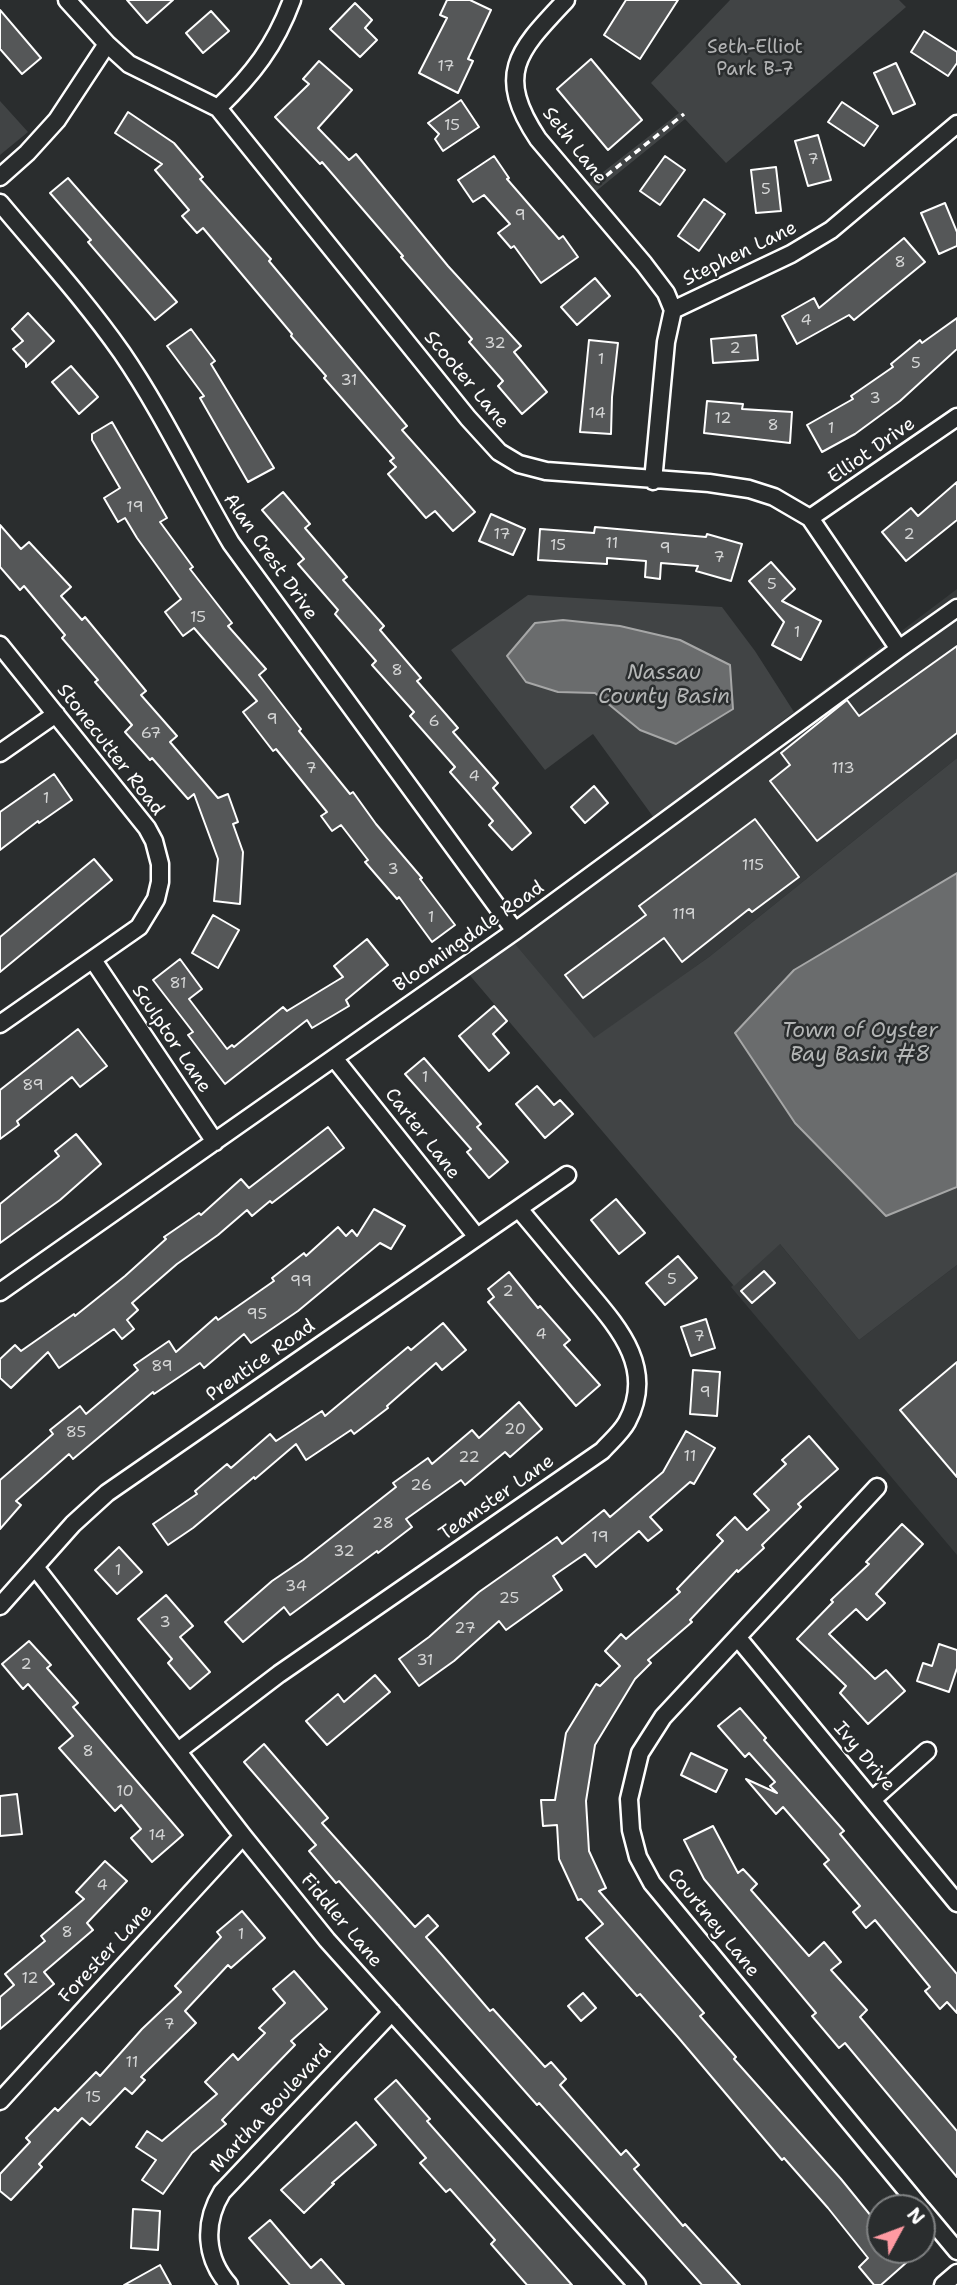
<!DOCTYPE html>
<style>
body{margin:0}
#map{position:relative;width:957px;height:2285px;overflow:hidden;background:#2a2d2e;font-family:"Shantell Sans",sans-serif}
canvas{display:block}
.north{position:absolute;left:866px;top:2194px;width:70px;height:70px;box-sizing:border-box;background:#2a2d2e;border:2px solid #7f8182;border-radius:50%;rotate:49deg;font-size:19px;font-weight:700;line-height:28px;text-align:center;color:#fff}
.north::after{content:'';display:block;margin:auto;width:24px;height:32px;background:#ff9aa2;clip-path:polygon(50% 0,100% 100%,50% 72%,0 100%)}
</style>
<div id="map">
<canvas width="957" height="2285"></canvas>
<div class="north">N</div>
</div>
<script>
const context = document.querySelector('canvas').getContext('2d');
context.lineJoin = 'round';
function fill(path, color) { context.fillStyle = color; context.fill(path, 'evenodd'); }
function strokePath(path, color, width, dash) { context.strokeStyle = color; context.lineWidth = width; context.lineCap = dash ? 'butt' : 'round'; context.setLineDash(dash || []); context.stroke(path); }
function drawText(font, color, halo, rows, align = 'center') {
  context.font = font + ' "Shantell Sans",sans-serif'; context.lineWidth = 5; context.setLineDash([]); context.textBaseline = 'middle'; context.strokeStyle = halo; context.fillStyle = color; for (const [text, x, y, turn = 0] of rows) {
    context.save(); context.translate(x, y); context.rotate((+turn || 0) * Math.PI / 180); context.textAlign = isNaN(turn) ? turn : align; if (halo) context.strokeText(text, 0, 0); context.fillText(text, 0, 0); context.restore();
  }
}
fill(new Path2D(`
 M957,589V758L709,957L594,1039L506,933L654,818Z
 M779,1243L859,1340L957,1265V1555L731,1287Z`), '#373a3b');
fill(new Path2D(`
 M730,0H899L906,7L726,163L685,119L595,192L589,183L679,113L651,83Z
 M0,101L28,132L0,155Z
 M528,595L722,607L755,651L794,712L654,818L593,734L545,770L451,650Z
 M957,758V1265L859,1340L780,1244L734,1286L461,965L506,933L594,1038L709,957Z`), '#414445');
const water = new Path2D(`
 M563,620L620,626L680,640L730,665L733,709L676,744L640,730L595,693L558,692L526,682L507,656L535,623Z
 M957,873V1187L886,1216L795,1123L735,1033L794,970Z`);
fill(water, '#6a6c6d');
strokePath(water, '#a6a7a7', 2);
const building = new Path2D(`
 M127,0H173L147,23Z
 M447,0H470L491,10L468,59L473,61L458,93L419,73L447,18L440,15Z
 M626,0H678L640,59L604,35Z
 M355,3L372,20L365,28L377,40L360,57L330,29Z
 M0,10L41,58L22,74L0,49Z
 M211,11L229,31L203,53L186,33Z
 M924,31L957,52V63L948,76L911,52Z
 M591,59L642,120L608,150L557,89Z
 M319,61L352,90L318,128L349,160L356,154L448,266L521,346L514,352L547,392L522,414L498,386L503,381L469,342L472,339L401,257L403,256L322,162L320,164L275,117L309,84L303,79Z
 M896,63L915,104L893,114L874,73Z
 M461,100L479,127L443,151L435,139L439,134L428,123Z
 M842,102L878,126L864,146L828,122Z
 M128,112L174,143L203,177L200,179L271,259L269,261L407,426L402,430L475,512L453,531L435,511L426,518L388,474L396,467L390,461L394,458L324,378L326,376L291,336L292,334L203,228L197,233L182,216L189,210L155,170L162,164L115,133Z
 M818,135L831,180L808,186L795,141Z
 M494,156L509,178L507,179L559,239L563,236L578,257L541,283L514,246L511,248L498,233L510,224L484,195L473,202L458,180Z
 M665,156L685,170L660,205L640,191Z
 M776,167L781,211L756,213L751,170Z
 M68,178L177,302L155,320L88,242L91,240L50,193Z
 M704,199L725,214L699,251L678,236Z
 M945,203L957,232V246L939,254L921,213Z
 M904,238L925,262L854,320L849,315L797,344L782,316L814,298L819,308Z
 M595,278L610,296L577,325L561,307Z
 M28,313L54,341L26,367V363L13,349L23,341L12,329Z
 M957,318V349L900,401L855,434L822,452L807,425L853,399L851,396L893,367L891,364L920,340L922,343Z
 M191,329L215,361L211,364L274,468L248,482L200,398L204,396L167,346Z
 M756,335L758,360L713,363L711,339Z
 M589,340L618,343L612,397L611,434L580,432Z
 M71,366L98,397L79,414L52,382Z
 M707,401L743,404L742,409L792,412L790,443L704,433Z
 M112,422L167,518L160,522L193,567L190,569L232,623L228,626L266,669L259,675L301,729L299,731L350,794L353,792L376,824L422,878L420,879L455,925L432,942L399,897L397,899L365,862L368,860L341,825L332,831L321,816L327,812L276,749L273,751L243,712L257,701L194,628L183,636L165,612L181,599L137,538L125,518L118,522L104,498L120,488L92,440V434Z
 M957,482V520L906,561L882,532L911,508L918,516Z
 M283,492L310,524L305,528L347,577L343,580L384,626L380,630L421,678L417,681L458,728L453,732L498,783L493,788L531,833L512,850L489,825L493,821L450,772L455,767L410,716L414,712L372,665L376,661L335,614L338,610L298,564L304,559L262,510Z
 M491,514L525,529L513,555L479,541Z
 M0,525L21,549L29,542L71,587L61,596L82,620L85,617L146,691L141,695L177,736L170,742L218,798L228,794L238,822L233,824L243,852L240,904L214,901L218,859L194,794L188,799L152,758L150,760L125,732L132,725L95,682L98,680L62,638L65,635L24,586L20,590L0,567Z
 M595,527L706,537L707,534L742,544L731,581L696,571L698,566L661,563L660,579L645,577L646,561L607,558V564L538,560L540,529L594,533Z
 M771,562L795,589L782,601L821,621L801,660L772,645L784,622L749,581Z
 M957,646V733L817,841L770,781L790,765L781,753L847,700L859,716Z
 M54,774L72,800L39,823L38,821L0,850V812Z
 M594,786L608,803L585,823L571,807Z
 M755,819L799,877L752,912L749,909L682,962L664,938L583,998L565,975L646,915L639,906Z
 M94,859L112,880L0,972V937Z
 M213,915L239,930L218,968L192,953Z
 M367,939L388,965L346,1000L349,1006L312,1028L307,1020L225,1084L188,1035L193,1032L153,980L180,959L202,989L189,999L227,1049L232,1045L234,1047L283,1007L287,1011L343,977L334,966Z
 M494,1006L507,1021L493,1034L509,1053L489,1071L459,1036Z
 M78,1029L107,1066L80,1087L72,1077L17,1121L19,1125L0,1139V1090Z
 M424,1058L481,1124L477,1127L508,1162L489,1178L467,1152L471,1149L405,1074Z
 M537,1086L554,1105L560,1100L573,1114L545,1138L516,1104Z
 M328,1127L344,1148L272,1203L270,1201L252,1216L247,1210L218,1235L177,1264L132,1303L138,1310L127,1320L134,1329L122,1339L114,1329L59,1368L48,1352L11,1388L0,1378V1359L15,1345L21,1351L74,1314L75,1316L125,1276L166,1239L164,1237L199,1213L201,1215L241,1179L249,1188Z
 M76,1134L101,1164L60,1200L0,1243V1204L59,1156L55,1151Z
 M616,1199L645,1233L619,1254L591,1220Z
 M374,1209L405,1226L391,1249L380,1243L298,1311L251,1343L244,1334L204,1368L200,1363L154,1394L153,1392L73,1459L69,1454L16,1501L21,1505L0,1529V1480L53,1434L50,1430L80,1406L86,1414L138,1370L134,1365L169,1341L176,1352L216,1317L218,1320L274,1281L272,1278L304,1253L306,1256L338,1227L346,1236L352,1230L357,1236Z
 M678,1256L697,1278L665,1305L646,1283Z
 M764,1271L775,1283L752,1303L741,1291Z
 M509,1272L538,1308L540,1306L570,1340L564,1345L600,1385L576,1406L488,1302L494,1297L488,1289Z
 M706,1319L715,1348L691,1356L681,1327Z
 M443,1323L466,1350L442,1370L436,1363L387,1406L388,1408L354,1434L351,1430L306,1460L296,1444L255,1479L254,1477L193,1528L168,1545L153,1524L197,1494L195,1491L227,1464L231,1468L270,1434L276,1441L322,1411L325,1416L408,1347L411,1350Z
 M957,1362V1477L900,1410Z
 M693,1370L720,1372L717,1416L690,1414Z
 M519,1402L542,1429L510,1457L505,1452L465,1485L461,1480L406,1519L412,1527L378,1553L377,1551L290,1615L284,1607L243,1642L225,1622L272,1581L303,1560L396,1487L393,1483L428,1458L432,1464L472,1430L479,1438Z
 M686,1431L715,1448L694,1484L690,1482L650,1517L662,1530L648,1541L639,1531L596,1567L585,1554L553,1576L562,1590L506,1630L499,1621L454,1661L419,1686L399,1659L429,1637L479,1592L557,1537L562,1544L604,1510L610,1517L663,1472Z
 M809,1436L838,1469L798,1504L801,1507L762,1545L764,1548L738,1572L737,1570L690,1620L692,1622L648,1660L651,1663L635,1679L595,1745L586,1801L589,1851L606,1888L599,1891L704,2013L700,2016L736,2057L734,2059L841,2179L880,2227V2250H897L907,2262L881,2285H874L859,2267L868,2258L828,2208L784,2158L782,2160L677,2036L640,1994L637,1996L586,1938L603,1924L581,1899L578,1900L559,1859L557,1825L543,1826L541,1800H555L566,1733L596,1684L600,1686L620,1666L605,1651L621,1634L626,1639L680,1592L677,1589L723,1541L717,1535L735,1517L747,1530L769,1510L754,1494L786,1464L782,1460Z
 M902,1524L923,1544L876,1594L885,1603L867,1620L856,1609L829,1634L875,1679L886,1670L905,1691L868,1724L840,1693L846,1686L797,1639L833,1602L831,1600L869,1564L866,1562Z
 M119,1547L142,1572L117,1594L95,1570Z
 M166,1595L193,1626L180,1637L210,1672L190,1689L168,1663L172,1659L138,1619Z
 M29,1641L51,1665L47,1668L78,1703L73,1707L183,1835L152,1862L131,1838L141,1829L121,1805L115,1811L59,1748L73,1736L28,1684L23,1689L2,1664Z
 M939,1644L957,1650V1668L949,1692L917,1681L923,1663L932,1666Z
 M375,1675L390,1692L327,1745L306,1721L338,1694L344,1702Z
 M740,1708L766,1738L764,1740L844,1831L840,1834L957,1974V2013L947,2002L940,2009L925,1991L930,1987L875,1920L866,1928L853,1912L860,1906L824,1864L829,1860L783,1807L776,1814L746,1779L777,1793L770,1786L775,1782L749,1753L745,1757L718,1726Z
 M264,1744L328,1818L322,1823L415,1927L428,1915L438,1926L426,1937L442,1955L490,2011L493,2009L545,2067L551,2062L566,2079L560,2085L621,2155L626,2150L639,2165L634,2169L683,2226L685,2224L740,2285H702L576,2144L539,2103L537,2105L339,1881L336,1883L309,1851L316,1845L244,1762Z
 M691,1753L727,1770L716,1792L681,1775Z
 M17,1794L22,1834L0,1836V1796Z
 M713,1826L738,1873L743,1869L757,1884L751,1890L809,1956L824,1942L841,1962L831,1970L867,2010L860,2017L957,2131V2177L845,2043L839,2048L812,2016L816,2013L704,1879L684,1840Z
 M105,1861L127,1881L87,1923L93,1930L44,1972L54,1984L0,2029V1997L14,1985L5,1974L45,1941L41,1936L84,1899L76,1892Z
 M242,1911L265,1938L231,1968L228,1965L185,2011L196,2023L141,2077L145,2080L132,2094L125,2088L90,2125L82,2118L39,2164L42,2167L11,2200L0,2191V2174L30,2142L26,2138L55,2108L58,2111L96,2072L100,2076L142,2029L181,1992L175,1986L221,1937L217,1932Z
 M294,1971L327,2009L291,2041L295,2045L222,2120L226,2124L192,2153L163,2194L142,2180L156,2160L136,2147L147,2131L162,2141L217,2094L205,2082L233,2054L238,2060L265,2033L259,2028L285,2003L273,1989Z
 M583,1993L596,2008L581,2021L568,2006Z
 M396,2080L430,2119L427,2121L572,2285H527L491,2244L495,2240L450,2189L446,2192L420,2163L426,2158L375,2099Z
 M356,2122L376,2145L332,2183L334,2184L304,2213L281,2190Z
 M133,2209L160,2211L158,2250L131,2248Z
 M270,2220L311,2268L321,2259L344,2285H290L249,2238Z
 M160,2265L171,2285H124Z`);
fill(building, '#555758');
strokePath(building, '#fff', 2);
const street = new Path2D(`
 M67,0L107,44L129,64L218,108L468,418L499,452L519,464L546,471L709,483L749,489L774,497L810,518L899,649
 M566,0C519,50 494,73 538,139L644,264L666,293L673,310
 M218,108C253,74 275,46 292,0
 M0,177L27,153L57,120L107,44
 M0,203C41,252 85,300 122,353C163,413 194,480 231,543L515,931
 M673,310L791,254L831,230L957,124
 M653,481L666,342L673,310
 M810,518L957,417
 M0,645L147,828L154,841L160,864V882L156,899L139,927L0,1024
 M0,753L56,714
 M93,960L215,1142
 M334,1058L477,1237
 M0,1292L515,931L899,649L957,608
 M877,1487L663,1717L640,1753L629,1799L631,1830L638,1857L652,1883L921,2208
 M35,1567L243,1836L327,1940L637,2285
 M0,1606L73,1524L107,1493L567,1175
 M738,1638L957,1903
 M178,1751L279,1674L602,1451C610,1442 621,1433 627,1422C656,1368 618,1327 585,1288C563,1262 541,1235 519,1209
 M872,1800L927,1751
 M0,2101L243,1836
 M922,2209L957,2251
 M229,2285C205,2258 203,2223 222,2192L392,2012
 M943,2285L957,2273`);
strokePath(street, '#fff', 21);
strokePath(new Path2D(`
 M597,183L684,114`), '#fff', 3.5, [7, 5]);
strokePath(street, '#2a2d2e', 16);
drawText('16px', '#d4d5d5', null, [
 ["17",446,67],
 ["15",452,126],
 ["7",813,160],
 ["5",766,190],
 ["9",520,216],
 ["8",900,263],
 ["4",806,321],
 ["32",495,344],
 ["2",735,349],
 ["1",601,360],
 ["5",916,364],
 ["31",349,381],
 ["3",875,399],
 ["14",597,414],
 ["12",723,419],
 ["8",773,426],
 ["1",831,429],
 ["19",135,508],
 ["17",502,535],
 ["2",909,535],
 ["11",612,544],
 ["15",558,546],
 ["9",665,549],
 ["7",719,558],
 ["5",772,585],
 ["15",198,618],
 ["1",797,633],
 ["8",397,671],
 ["9",272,720],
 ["6",434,722],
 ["67",151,734],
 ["7",311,769],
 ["113",843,769],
 ["4",474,777],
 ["1",46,799],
 ["115",753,866],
 ["3",393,870],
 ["119",684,915],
 ["1",431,918],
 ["81",178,984],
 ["1",425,1078],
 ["89",33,1086],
 ["5",672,1280],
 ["99",301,1282],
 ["2",508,1292],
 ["95",257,1315],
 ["4",541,1335],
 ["7",699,1337],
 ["89",162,1367],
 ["9",705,1393],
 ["20",515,1430],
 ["85",76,1433],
 ["11",690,1457],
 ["22",469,1458],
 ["26",421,1486],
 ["28",383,1524],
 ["19",600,1538],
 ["32",344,1552],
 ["1",118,1571],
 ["34",296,1587],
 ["25",509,1599],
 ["3",165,1623],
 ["27",465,1629],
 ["31",425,1661],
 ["2",26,1665],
 ["8",88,1752],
 ["10",125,1792],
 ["14",157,1836],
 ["4",102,1886],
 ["8",67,1933],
 ["1",241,1935],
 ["12",30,1979],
 ["7",169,2025],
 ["11",132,2063],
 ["15",93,2098]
]);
drawText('19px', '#b3b4b5', '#2a2d2e', [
 ["Seth-Elliot",755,48],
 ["Park B-7",755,70]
]);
drawText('19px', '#fff', '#2a2d2e', [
 ["Seth Lane",574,146,52],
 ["Stephen Lane",740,254,-26],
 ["Scooter Lane",466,380,50],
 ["Elliot Drive",872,451,-35],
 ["Alan Crest Drive",270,557,55],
 ["Stonecutter Road",110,750,52],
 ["Bloomingdale Road",469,937,-35],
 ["Sculptor Lane",171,1039,56],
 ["Carter Lane",422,1134,52],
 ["Prentice Road",261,1361,-35],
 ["Teamster Lane",497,1498,-35],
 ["Ivy Drive",864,1757,50],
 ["Fiddler Lane",341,1921,50],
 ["Courtney Lane",713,1923,51],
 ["Forester Lane",106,1954,-47],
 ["Martha Boulevard",271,2109,-47]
]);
drawText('italic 21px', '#b4b6b6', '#2a2d2e', [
 ["Nassau",664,674],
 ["County Basin",664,698],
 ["Town of Oyster",860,1032],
 ["Bay Basin #8",860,1056]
]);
</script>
